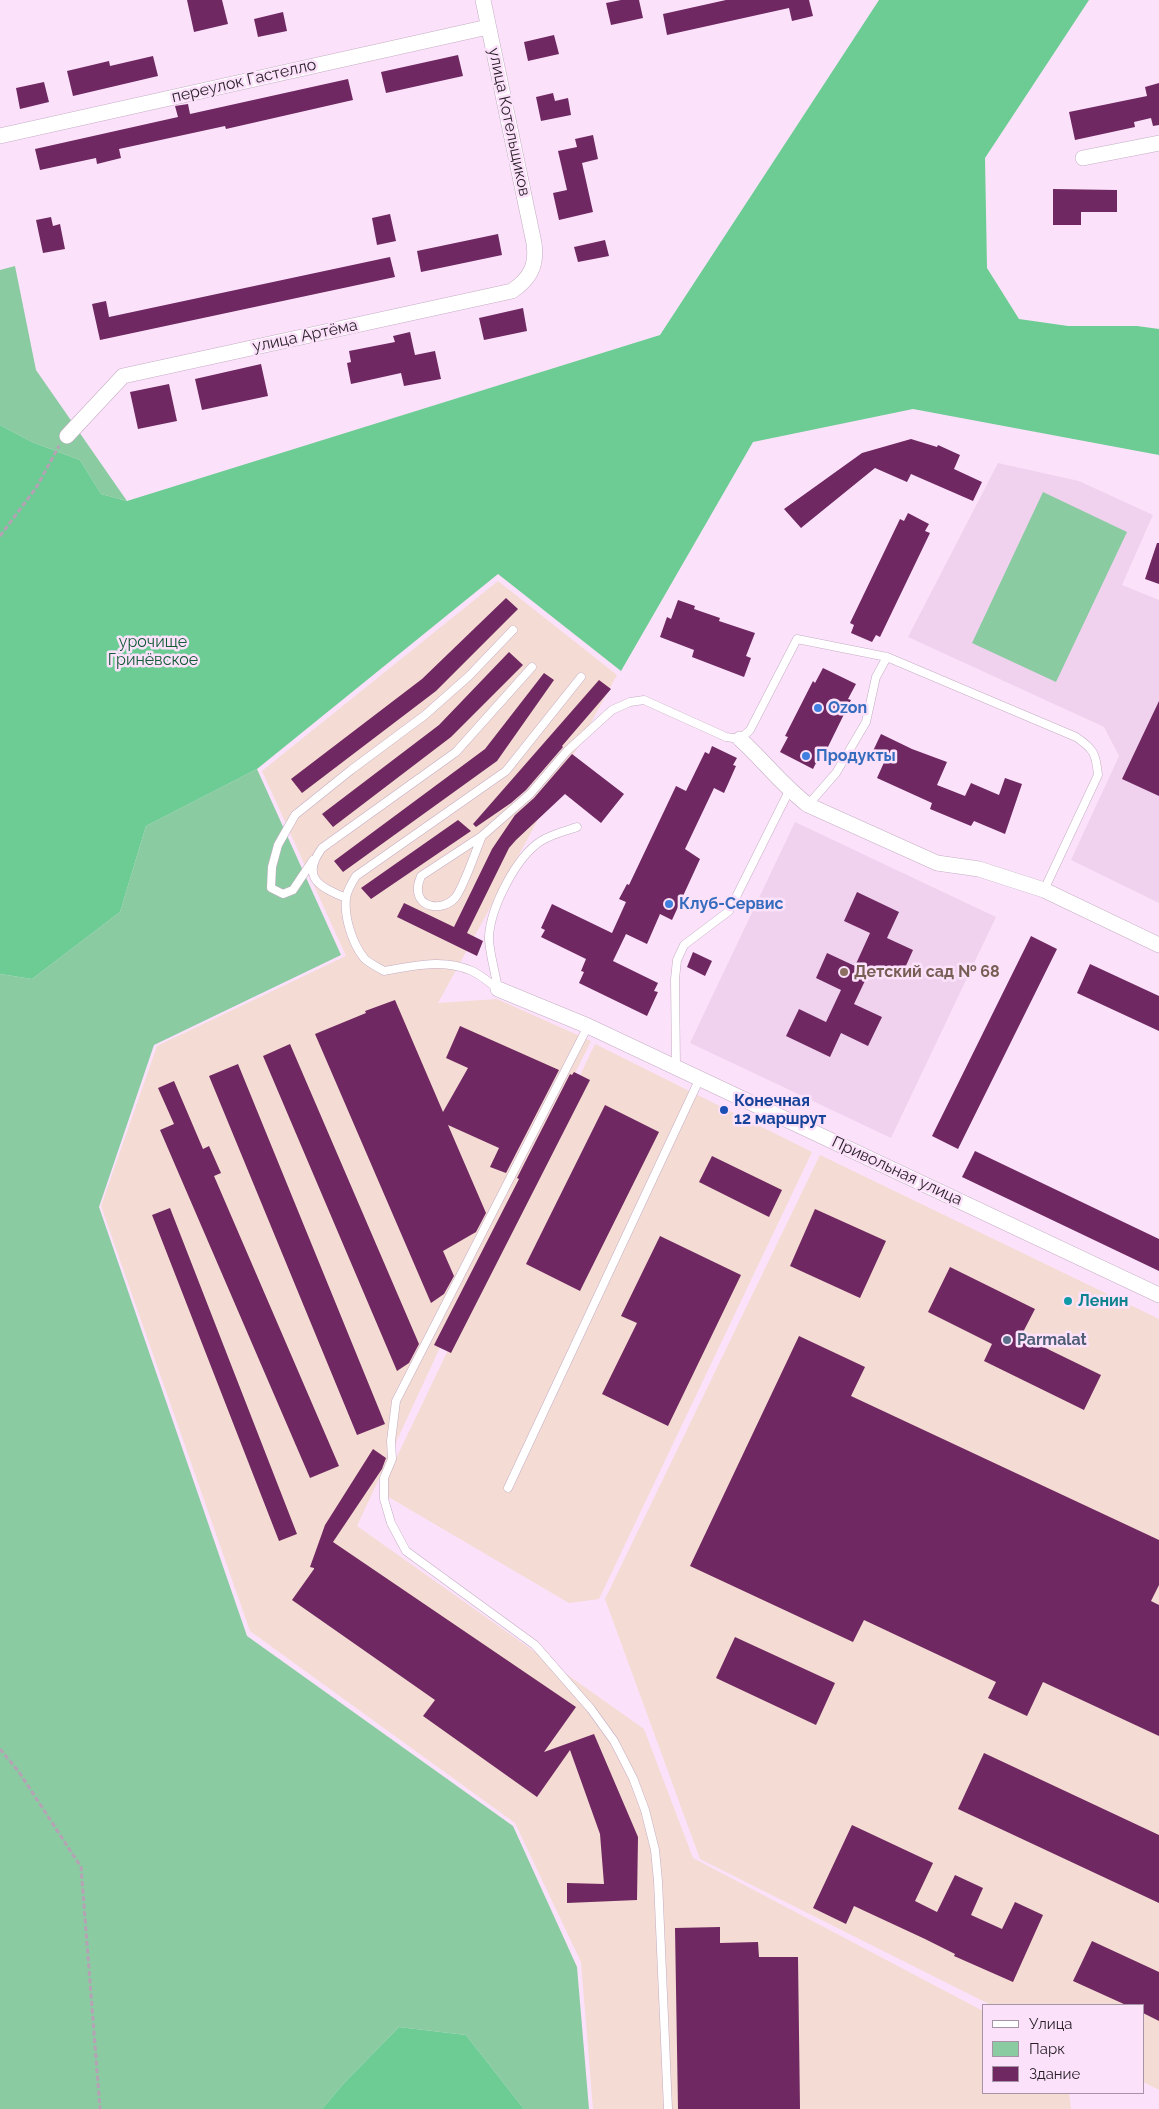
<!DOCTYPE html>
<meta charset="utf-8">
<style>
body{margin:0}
#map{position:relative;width:1159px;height:2109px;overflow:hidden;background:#fbe2fa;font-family:Raleway,sans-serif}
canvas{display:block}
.legend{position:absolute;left:982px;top:2004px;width:162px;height:90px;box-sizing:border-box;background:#fbe2fa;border:1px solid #a693a5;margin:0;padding:6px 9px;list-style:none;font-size:15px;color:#261d25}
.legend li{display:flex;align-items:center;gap:10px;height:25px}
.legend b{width:25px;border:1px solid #a693a5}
</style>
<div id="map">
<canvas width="1159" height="2109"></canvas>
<ul class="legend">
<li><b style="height:6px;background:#fff"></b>Улица</li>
<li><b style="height:14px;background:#8acba2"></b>Парк</li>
<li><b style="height:14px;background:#6f2861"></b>Здание</li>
</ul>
</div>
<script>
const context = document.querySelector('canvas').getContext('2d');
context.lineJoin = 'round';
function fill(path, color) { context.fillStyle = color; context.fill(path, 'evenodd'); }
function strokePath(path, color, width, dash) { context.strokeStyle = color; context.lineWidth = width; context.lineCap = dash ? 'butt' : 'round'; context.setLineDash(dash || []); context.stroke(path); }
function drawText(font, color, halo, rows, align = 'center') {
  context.font = font + ' Raleway,sans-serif'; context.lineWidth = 5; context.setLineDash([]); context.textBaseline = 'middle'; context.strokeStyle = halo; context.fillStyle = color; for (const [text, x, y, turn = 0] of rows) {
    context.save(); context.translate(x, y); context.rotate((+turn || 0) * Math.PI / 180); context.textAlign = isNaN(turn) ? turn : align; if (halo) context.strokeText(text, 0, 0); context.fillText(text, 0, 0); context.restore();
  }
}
fill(new Path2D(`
 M998,463L1079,481L1153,515L1122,585L1159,600V903L1071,860L1119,756L1104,727L908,637Z
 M795,822L996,917L891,1138L690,1043Z`), '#f0d2ef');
fill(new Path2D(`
 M498,581L617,675L438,1003L497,999L591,1041L444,1339L357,1526L644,1729L693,1858L983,2011V2093H1069L1071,2109H593L581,1962L515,1823L250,1631L101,1206L157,1046L346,956L262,771Z
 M595,1044L812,1152L599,1599L569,1603L380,1492Z
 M820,1155L1159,1319V2090L1143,2082V2005H991L700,1859L605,1599Z`), '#f4dbd3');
fill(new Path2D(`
 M15,266L36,370L127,501L101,494L80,460L32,442L0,425V270Z
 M1043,492L1127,532L1056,682L972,643Z
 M257,769L341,955L154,1045L99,1207L247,1636L513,1826L577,1967L589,2109H524L466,2035L399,2027L344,2083L322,2109H0V974L32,979L120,912L146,826Z`), '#8acba2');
fill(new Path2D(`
 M879,0H1089L985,158L987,268L1019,319L1068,326H1137L1159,329V455L913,409L753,442L621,671L498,574L257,769L146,826L120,912L32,979L0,974V425L32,442L80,460L101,494L127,501L660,335Z
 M399,2027L466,2035L524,2109H322L344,2083Z`), '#6ccc93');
fill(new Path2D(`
 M187,0H222L228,24L194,32Z
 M621,0H639L643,18L611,25L606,3Z
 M726,0H809L813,16L792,21L789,8L667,35L663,14Z
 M283,12L287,31L258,37L254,19Z
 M554,35L559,54L528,61L524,42Z
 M458,55L463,76L386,93L381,72Z
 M153,56L158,76L73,96L67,71L109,61L110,66Z
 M348,79L353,100L226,129L225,126L119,149L121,158L97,164L96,158L40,170L35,149L178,117L175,106L188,104L190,114Z
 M44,82L49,102L20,109L16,88Z
 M1159,83V125L1153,126L1151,118L1134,122L1135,127L1075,140L1069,112L1147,96L1145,87Z
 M553,93L555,101L568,98L571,115L541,121L536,97Z
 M593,135L598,159L582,163L593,212L559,220L553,193L567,190L558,151L577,147L575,139Z
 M1053,189L1117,190V212H1081V225H1053Z
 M390,214L396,241L377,245L372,218Z
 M51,217L53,226L60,224L65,249L43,253L36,220Z
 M498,234L502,255L421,272L417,251Z
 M605,240L609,256L578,262L574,247Z
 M390,257L395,277L100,340L92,304L106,301L109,317Z
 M523,308L527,331L484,340L479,318Z
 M410,332L415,355L435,351L441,379L404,386L401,373L351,384L347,363L351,362L349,351L395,342L393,336Z
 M261,364L268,396L202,410L195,379Z
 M169,384L177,421L138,429L130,392Z
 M911,439L937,447L938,445L960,455L954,469L982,482L973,501L911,474L907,482L875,468L801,528L784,509L862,453Z
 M908,513L929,524L925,531L930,533L880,637L876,635L872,642L851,633L854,625L850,623L900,519L904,521Z
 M1157,543H1159V584L1145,579Z
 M506,598L518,609L436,691L302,793L291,779L422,679Z
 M678,600L695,606L694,609L720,618L719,621L755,633L746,656L751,658L744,677L692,657L694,650L660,637L667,617L671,619Z
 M509,652L523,665L451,737L333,827L322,814L439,725Z
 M823,668L856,684L848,699L851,700L824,755L821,753L813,769L780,752L788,737L785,736L813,681L815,683Z
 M544,673L554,680L497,761L343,872L334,861L485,749Z
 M599,680L611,689L562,746L563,747L526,790L511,803L476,827L473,824Z
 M1159,701V796L1122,779Z
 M881,734L912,749L947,762L937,785L965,796L971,783L999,795L1005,778L1022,784L1005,834L974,821L971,826L930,809L932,803L877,778L886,758L873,751Z
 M712,746L737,758L733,765L736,766L724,793L714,788L685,849L700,859L672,920L660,914L647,944L626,934L613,961L658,983L654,991L658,992L647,1016L579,983L584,972L581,971L586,959L541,937L545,930L541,928L552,904L612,933L626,902L619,899L627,884L629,885L676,786L686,791L705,752L709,754Z
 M572,754L624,794L601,823L565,794L516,840L509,848L467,933L483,941L477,956L397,917L404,903L454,927L492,849L515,815L534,798Z
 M458,820L471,831L371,899L361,888Z
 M857,892L899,912L887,938L913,950L900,979L872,966L854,1004L882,1017L868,1046L841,1033L830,1057L786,1036L799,1009L826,1022L841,990L816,978L827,953L855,966L870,933L844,921Z
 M1031,936L1057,949L958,1149L932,1136Z
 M693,952L712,961L705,976L687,967Z
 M1090,964L1159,996V1031L1077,993Z
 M395,1000L443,1112L468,1068L446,1058L460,1026L559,1070L506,1173L490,1167L499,1148L448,1125L486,1213L476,1232L443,1251L454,1276L444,1294L431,1303L315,1034L366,1013L365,1011Z
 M290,1044L419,1344L409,1363L397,1371L263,1056Z
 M238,1064L385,1424L357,1435L209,1076Z
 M574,1072L590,1080L451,1353L434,1345L519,1179L517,1178L570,1074L572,1075Z
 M174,1081L203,1149L209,1146L221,1173L214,1176L339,1466L310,1478L160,1130L174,1124L158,1088Z
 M605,1105L659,1132L580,1291L526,1264Z
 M975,1151L1159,1239V1271L962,1177Z
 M712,1156L782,1190L769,1217L699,1182Z
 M170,1208L297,1534L279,1541L152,1215Z
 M815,1209L886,1241L860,1298L790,1266Z
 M660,1236L741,1275L668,1426L602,1394L637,1323L621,1316Z
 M950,1267L1035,1309L1021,1336L1101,1375L1084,1410L984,1361L992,1344L928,1312Z
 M799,1336L865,1367L851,1396L1159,1540V1585L1151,1601L1159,1605V1736L1043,1682L1027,1716L988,1698L996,1682L864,1620L853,1642L690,1566Z
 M373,1449L386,1458L382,1469L333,1542L576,1707L544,1752L594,1734L638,1837L637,1900L567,1903V1883L604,1884L600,1834L570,1750L537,1797L423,1716L435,1700L292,1600L314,1569V1568L310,1567L325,1525Z
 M735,1637L835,1683L816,1725L716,1678Z
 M984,1753L1159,1835V1903L958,1809Z
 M852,1825L933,1863L915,1901L937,1912L955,1875L983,1888L971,1915L1002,1929L1015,1902L1043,1915L1013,1982L954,1956L955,1954L925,1939L854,1906L846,1924L813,1908Z
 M720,1927V1943L758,1942L759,1957H798L800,2109H678L675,1928Z
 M1092,1941L1159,1972V2021L1143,2013V2005H1126L1073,1981Z`), '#6f2861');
const service = new Path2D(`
 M808,805L836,773L866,722L876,677L887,657
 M482,836C476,850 463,889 455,898C442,912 416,908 418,887C418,884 420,879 421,876L482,836L530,794L567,751L612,710L630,702L644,700L726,737L740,739L750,730L797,639L887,657L1076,737C1094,749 1096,754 1098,775L1044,890
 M313,860L293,890L283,894L271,888L272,867L278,845L295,815L351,770L425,715L469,676L513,630
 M346,898C320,887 300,878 322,848L456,752L532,667
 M498,989C490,983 481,975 472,971C443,958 414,966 384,971C378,967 368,963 364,958C352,943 344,917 346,898C347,890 352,883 356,876L506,771L581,677
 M498,989C496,976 488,947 489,936C491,907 516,857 541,841C552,834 566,831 577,827
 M588,1026L396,1401L391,1441L392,1459L384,1478V1499L391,1523L406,1551L535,1645L591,1709L614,1741L633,1778L645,1810L655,1850L658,1881L668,2109
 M676,1067L675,979L677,960L684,945L729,911L789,791
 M508,1488L700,1078`);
const minor = new Path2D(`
 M0,136L488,27
 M1083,158L1159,143
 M67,436L123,376L512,291C531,278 537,265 534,243L483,0
 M740,739C764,761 783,786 808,805L937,863L979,869L1044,890L1159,945
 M498,989L588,1026L1159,1295`);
strokePath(service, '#c4acc3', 9);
strokePath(minor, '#c4acc3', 16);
strokePath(new Path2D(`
 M0,536L36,488L59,446
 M0,1749L19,1772L81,1867L100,2109`), '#b6a2b5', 3, [5, 2.5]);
strokePath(service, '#fff', 8);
strokePath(minor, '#fff', 15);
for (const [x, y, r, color] of [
 [818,708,5,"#3f7fe0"],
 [806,756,5,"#3f7fe0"],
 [669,904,5,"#3f7fe0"],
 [844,972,5,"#8d6e63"],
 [724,1110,5,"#1a4fb4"],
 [1068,1301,5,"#0f9aa8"],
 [1007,1340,5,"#5c6f8a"]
]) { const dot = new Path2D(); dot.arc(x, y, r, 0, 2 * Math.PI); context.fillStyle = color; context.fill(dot); strokePath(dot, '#fbe2fa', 2); }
drawText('16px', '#261d25', '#fbe2fa', [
 ["переулок Гастелло",244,81,-13],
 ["улица Котельщиков",509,122,78],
 ["улица Артёма",305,336,-12],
 ["Привольная улица",897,1171,25]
]);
drawText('16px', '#135b36', '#fbe2fa', [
 ["урочище",153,642],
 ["Гринёвское",153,660]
]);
drawText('bold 16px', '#366cbe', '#fbe2fa', [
 ["Ozon",828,708],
 ["Продукты",816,756],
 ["Клуб-Сервис",679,904]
], 'left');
drawText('bold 16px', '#785e54', '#fbe2fa', [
 ["Детский сад № 68",854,972]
], 'left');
drawText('bold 16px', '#164399', '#fbe2fa', [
 ["Конечная",734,1101],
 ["12 маршрут",734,1119]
], 'left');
drawText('bold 16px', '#0d838f', '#fbe2fa', [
 ["Ленин",1078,1301]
], 'left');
drawText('bold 16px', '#4e5e75', '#fbe2fa', [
 ["Parmalat",1017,1340]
], 'left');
</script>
